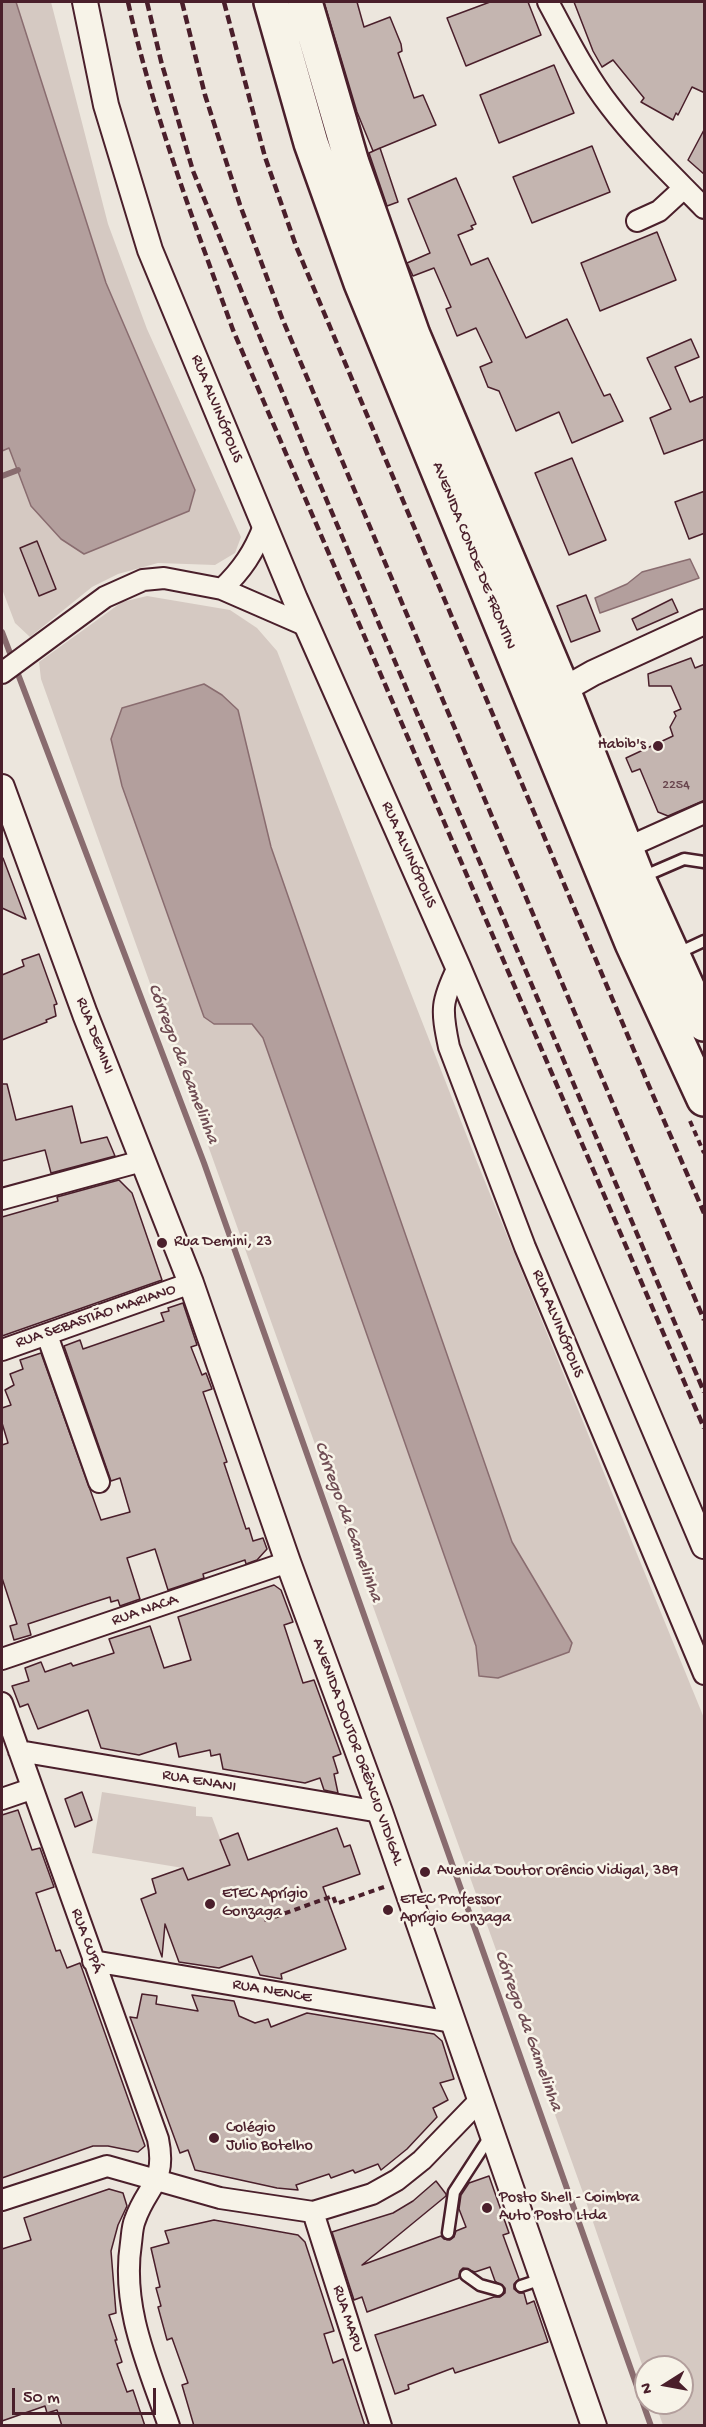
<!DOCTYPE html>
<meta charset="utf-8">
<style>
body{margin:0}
#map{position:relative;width:706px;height:2427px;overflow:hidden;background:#ece6dd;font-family:"Gochi Hand",sans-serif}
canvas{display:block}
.frame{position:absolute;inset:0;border:3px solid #4a1f2b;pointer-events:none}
.north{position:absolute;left:634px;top:2355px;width:60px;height:60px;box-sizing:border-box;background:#f7f3e8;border:2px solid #b29e9c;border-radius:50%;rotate:259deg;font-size:16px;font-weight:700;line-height:24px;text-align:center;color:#4a1f2b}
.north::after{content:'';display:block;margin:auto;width:21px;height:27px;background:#4a1f2b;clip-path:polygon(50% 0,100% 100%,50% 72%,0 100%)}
.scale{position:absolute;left:12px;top:2388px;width:144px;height:27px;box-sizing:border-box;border:3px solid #4a1f2b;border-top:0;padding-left:8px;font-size:18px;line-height:21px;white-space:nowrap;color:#4a1f2b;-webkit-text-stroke:4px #f7f3e8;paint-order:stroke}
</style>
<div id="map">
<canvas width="706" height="2427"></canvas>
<div class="frame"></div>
<div class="north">N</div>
<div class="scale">50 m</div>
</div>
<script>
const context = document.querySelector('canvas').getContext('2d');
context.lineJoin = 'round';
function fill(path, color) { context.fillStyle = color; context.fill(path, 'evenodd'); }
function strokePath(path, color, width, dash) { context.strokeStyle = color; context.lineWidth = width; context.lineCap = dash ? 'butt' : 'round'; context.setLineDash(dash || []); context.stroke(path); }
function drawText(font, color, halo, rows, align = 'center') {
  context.font = font + ' "Gochi Hand",sans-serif'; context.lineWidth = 5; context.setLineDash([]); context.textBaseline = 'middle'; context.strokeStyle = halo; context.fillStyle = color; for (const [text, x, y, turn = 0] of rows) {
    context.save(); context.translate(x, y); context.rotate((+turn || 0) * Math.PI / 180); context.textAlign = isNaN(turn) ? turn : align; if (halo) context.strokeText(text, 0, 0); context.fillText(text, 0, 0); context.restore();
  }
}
fill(new Path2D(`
 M16,2H51L108,224L147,329L241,537L235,553L215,565L158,563L118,574L92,587L30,637L15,623L2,589V451L9,448L18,470L195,490L106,283Z
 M147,596L230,610L257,628L277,651L477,1162L704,1718V2425H663L655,2403H682V2367H646V2376L582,2190L41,679L39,662L122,602ZM238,710L271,847L512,1542L572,1643L479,1676L476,1646L263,1038L252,1024Z
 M102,1792L196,1807V1816L212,1817L230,1865L188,1880L183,1868L92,1853Z`), '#d5c9c2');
const water = new Path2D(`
 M2,2H16L106,283L195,490L189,511L84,554L61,539L31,506L9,448L2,451Z
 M690,559L699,578L600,613L595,598L627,584L642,572Z
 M204,684L222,695L238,710L271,847L512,1542L572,1643L569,1652L498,1678L479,1676L476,1646L263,1038L252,1024H214L204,1017L122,786L111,739L122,708Z`);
fill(water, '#b39f9d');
strokePath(water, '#896c6f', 1.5);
strokePath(new Path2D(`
 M2,476L18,470
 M2,632L204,1163L651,2426`), '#896c6f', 6);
const building = new Path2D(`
 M324,2H357L364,27L390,17L401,44L402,51L398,53L414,98L423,95L436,125L373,151L357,112Z
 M490,2H528L541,35L466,66L447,18Z
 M574,2H705V93L692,87L678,115L676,113L673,120L641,102L644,98L613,60L602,67L593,51Z
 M554,65L574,113L499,143L480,95Z
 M705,128V175L688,160Z
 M592,146L610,192L532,223L513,177Z
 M380,148L398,202L387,206L369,153Z
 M456,178L476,224L471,226L473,229L458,235L471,265L488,258L526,338L567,319L604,396L610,394L623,421L572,443L559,412L516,431L499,391L488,387L480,367L492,362L476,328L457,336L446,309L451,307L434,268L413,276L407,263L430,253L408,199Z
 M657,232L676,280L600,311L581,263Z
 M691,339L699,357L675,367L690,402L705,396V439L664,454L650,418L671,409L647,358Z
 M572,458L606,540L569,555L535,473Z
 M705,491V533L689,539L675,502Z
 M37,541L56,589L39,596L20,548Z
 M586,595L600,631L571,642L557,606Z
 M672,599L678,612L637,630L632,619Z
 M691,658L695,668L705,664V800L668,816L658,812L640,769L632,772L626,758L673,736L670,727L676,716L674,712L681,709L671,686H649L648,674Z
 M2,858H3L26,919L2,908Z
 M39,954L57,1004L54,1005L56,1016L46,1020L47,1022L2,1040V975L24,966L22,960Z
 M2,1084H7L16,1120L72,1106L81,1143L107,1137L115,1156L51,1173L45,1150L2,1161Z
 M119,1180L132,1193L162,1280L2,1336V1217L58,1201L57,1197Z
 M183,1303L197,1345L191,1347L202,1375L206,1373L212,1389L203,1392L227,1462L224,1463L246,1529L249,1528L253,1541L263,1538L267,1549L257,1560L246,1564L245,1560L203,1574L204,1578L168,1590L155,1549L127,1558L140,1599L120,1606L118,1600L111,1602L110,1597L88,1604L28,1624L31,1635L14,1640L10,1626L17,1624L2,1578V1445L8,1443L2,1423V1408L11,1405L5,1390L14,1385L10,1374L23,1369L20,1360L41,1353L101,1520L130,1512L120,1478L111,1481L64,1346L80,1340L83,1349L164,1321L161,1313L169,1311L168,1308Z
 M274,1585L281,1590L293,1622L284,1625L303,1683L314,1680L341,1754L333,1757L338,1773L334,1774L338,1793L324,1790L320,1778L305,1783L223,1769L220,1754L211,1756L210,1750L179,1757L176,1743L139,1755L101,1748L88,1710L38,1729L28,1704L20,1707L12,1686L29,1681L25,1668L41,1662L45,1672L71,1663L73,1666L114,1653L109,1639L150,1626L164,1668L191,1660L178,1617Z
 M82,1792L92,1820L75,1827L65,1799Z
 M18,1810L32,1850L40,1848L54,1887L36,1893L56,1951L60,1950L67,1968L80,1963L145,2146L138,2152L108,2146H93L2,2178V1815Z
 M337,1828L344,1847L350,1845L360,1874L323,1887L346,1949L281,1974L282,1979L260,1975L252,1956L219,1968L179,1962L165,1924L162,1957L141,1899L156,1893L152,1879L183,1868L188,1880L230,1865L220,1840L238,1833L248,1860Z
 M142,1994L157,1996L156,2004L198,2011L192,1995L234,2001L239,2016L255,2023L268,2019L271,2027L307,2013L434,2034L442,2041L454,2079L440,2083L448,2100L433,2108L437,2117L407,2149L381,2170L378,2164L355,2173L353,2170L331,2178L329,2174L296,2185L298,2190L277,2188L195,2170L188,2150L180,2153L130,2017L137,2018Z
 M489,2176L509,2233L503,2235L519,2279L514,2284V2289L519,2293H524L527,2304L534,2301L548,2342L455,2373L453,2368L408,2385L409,2389L395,2394L375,2335L494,2297H500L505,2293V2288L495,2281L490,2267L475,2272L463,2268L460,2271L459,2278L367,2312L362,2297L354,2300L332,2232L393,2213L413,2201L436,2181L446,2194V2196L362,2265L441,2236L444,2239L450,2240L454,2237L456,2231L466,2227L459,2209L461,2195L469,2183Z
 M109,2189L123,2193L127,2206L118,2225L111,2251L116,2313L109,2315L117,2340H115L122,2362L117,2364L127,2392L133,2390L145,2426H62L57,2410L47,2413L45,2406L2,2421V2249L31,2240L24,2218Z
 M214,2220L298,2235L305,2242L334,2331L324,2334L333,2363L343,2359L365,2426H194L182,2385L188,2383L172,2338L167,2340L158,2307L161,2306L156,2288L160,2287L151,2248L169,2243L165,2231Z`);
fill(building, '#c4b5b0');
strokePath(building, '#4a1f2b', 1.5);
const service = new Path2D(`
 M640,878L684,859L704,862
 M676,954L704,941
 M448,2233L454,2192L491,2135
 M466,2275L480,2285L498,2290
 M521,2286L542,2279`);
const minor = new Path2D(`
 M548,2C567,37 585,74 610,106C638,143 672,175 704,208
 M637,221L659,211L684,188
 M222,589C242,570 254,552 264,526
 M2,673L105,597L143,580L164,578L222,589L307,626
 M626,848L704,813
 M458,967C441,1002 441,1009 449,1047L525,1247L704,1674
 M2,1199L142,1161
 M47,1335L99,1482
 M2,1350L191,1283
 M2,1659L288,1562
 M2,1703L158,2139C167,2183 147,2185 135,2220C132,2227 132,2236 131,2243C121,2308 148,2365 169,2426
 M19,1751L380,1812
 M2,1799L31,1789
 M93,1961L452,2022
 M2,2200L107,2166L220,2198L313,2212L372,2194L397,2180L422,2160L479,2101
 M313,2212L381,2426`);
const tertiary = new Path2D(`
 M85,2L106,105L150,250L295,599L458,967L704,1546
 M554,701L563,690L593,673L704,622
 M2,787L85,1014L191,1283L288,1562L380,1812L594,2426`);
const trunk = new Path2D(`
 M271,2L311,143L361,283L632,943L704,1099
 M305,2L352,163L413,335L563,690L637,876L704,1024`);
strokePath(service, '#4a1f2b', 15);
strokePath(minor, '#4a1f2b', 24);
strokePath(tertiary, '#4a1f2b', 28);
strokePath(trunk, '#4a1f2b', 38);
strokePath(new Path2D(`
 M690,1121L704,1153
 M262,1909L266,1920L333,1896L336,1904L384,1887`), '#4a1f2b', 4, [6, 4.5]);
strokePath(service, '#f7f3e8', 10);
strokePath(minor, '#f7f3e8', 20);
strokePath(tertiary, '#f7f3e8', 24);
strokePath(trunk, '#f7f3e8', 33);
strokePath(new Path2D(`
 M128,2C153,114 194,222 233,330L704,1428
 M147,2L161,61L193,171L308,456L704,1392
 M182,2L205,95L240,205L282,318L704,1320
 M224,2L265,157L296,246L646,1079L704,1213`), '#4a1f2b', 4.5, [9, 4.5]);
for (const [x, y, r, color] of [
 [658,746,6,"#4a1f2b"],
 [162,1243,6,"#4a1f2b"],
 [425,1872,6,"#4a1f2b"],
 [210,1904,6,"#4a1f2b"],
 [388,1910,6,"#4a1f2b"],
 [214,2138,6,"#4a1f2b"],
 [487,2208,6,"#4a1f2b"]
]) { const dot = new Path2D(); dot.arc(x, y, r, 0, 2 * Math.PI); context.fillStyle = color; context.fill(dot); strokePath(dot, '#f7f3e8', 2); }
drawText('14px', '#68444c', null, [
 ["2254",676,786]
]);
drawText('16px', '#4a1f2b', '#f7f3e8', [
 ["RUA ALVINÓPOLIS",216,409,68],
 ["AVENIDA CONDE DE FRONTIN",473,556,68],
 ["RUA ALVINÓPOLIS",408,855,66],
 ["RUA DEMINI",94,1036,69],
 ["RUA SEBASTIÃO MARIANO",96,1317,-19],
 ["RUA ALVINÓPOLIS",557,1324,68],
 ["RUA NACA",145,1611,-19],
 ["AVENIDA DOUTOR ORÊNCIO VIDIGAL",357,1752,70],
 ["RUA ENANI",199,1782,10],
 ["RUA CUPÁ",86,1941,70],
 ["RUA NENCE",272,1992,10],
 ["RUA MAPU",347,2319,72]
]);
drawText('16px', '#4a1f2b', '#f7f3e8', [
 ["Habib's",646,746,"right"],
 ["Rua Demini, 23",174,1243],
 ["Avenida Doutor Orêncio Vidigal, 389",437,1872],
 ["ETEC Aprígio",222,1895],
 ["Gonzaga",222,1913],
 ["ETEC Professor",400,1901],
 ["Aprígio Gonzaga",400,1919],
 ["Colégio",226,2129],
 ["Julio Botelho",226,2147],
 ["Posto Shell - Coimbra",499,2199],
 ["Auto Posto Ltda",499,2217]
], 'left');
drawText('italic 18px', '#6f4c53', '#f7f3e8', [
 ["Córrego da Gamelinha",182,1064,69],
 ["Córrego da Gamelinha",347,1522,70],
 ["Córrego da Gamelinha",527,2031,70]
]);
</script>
